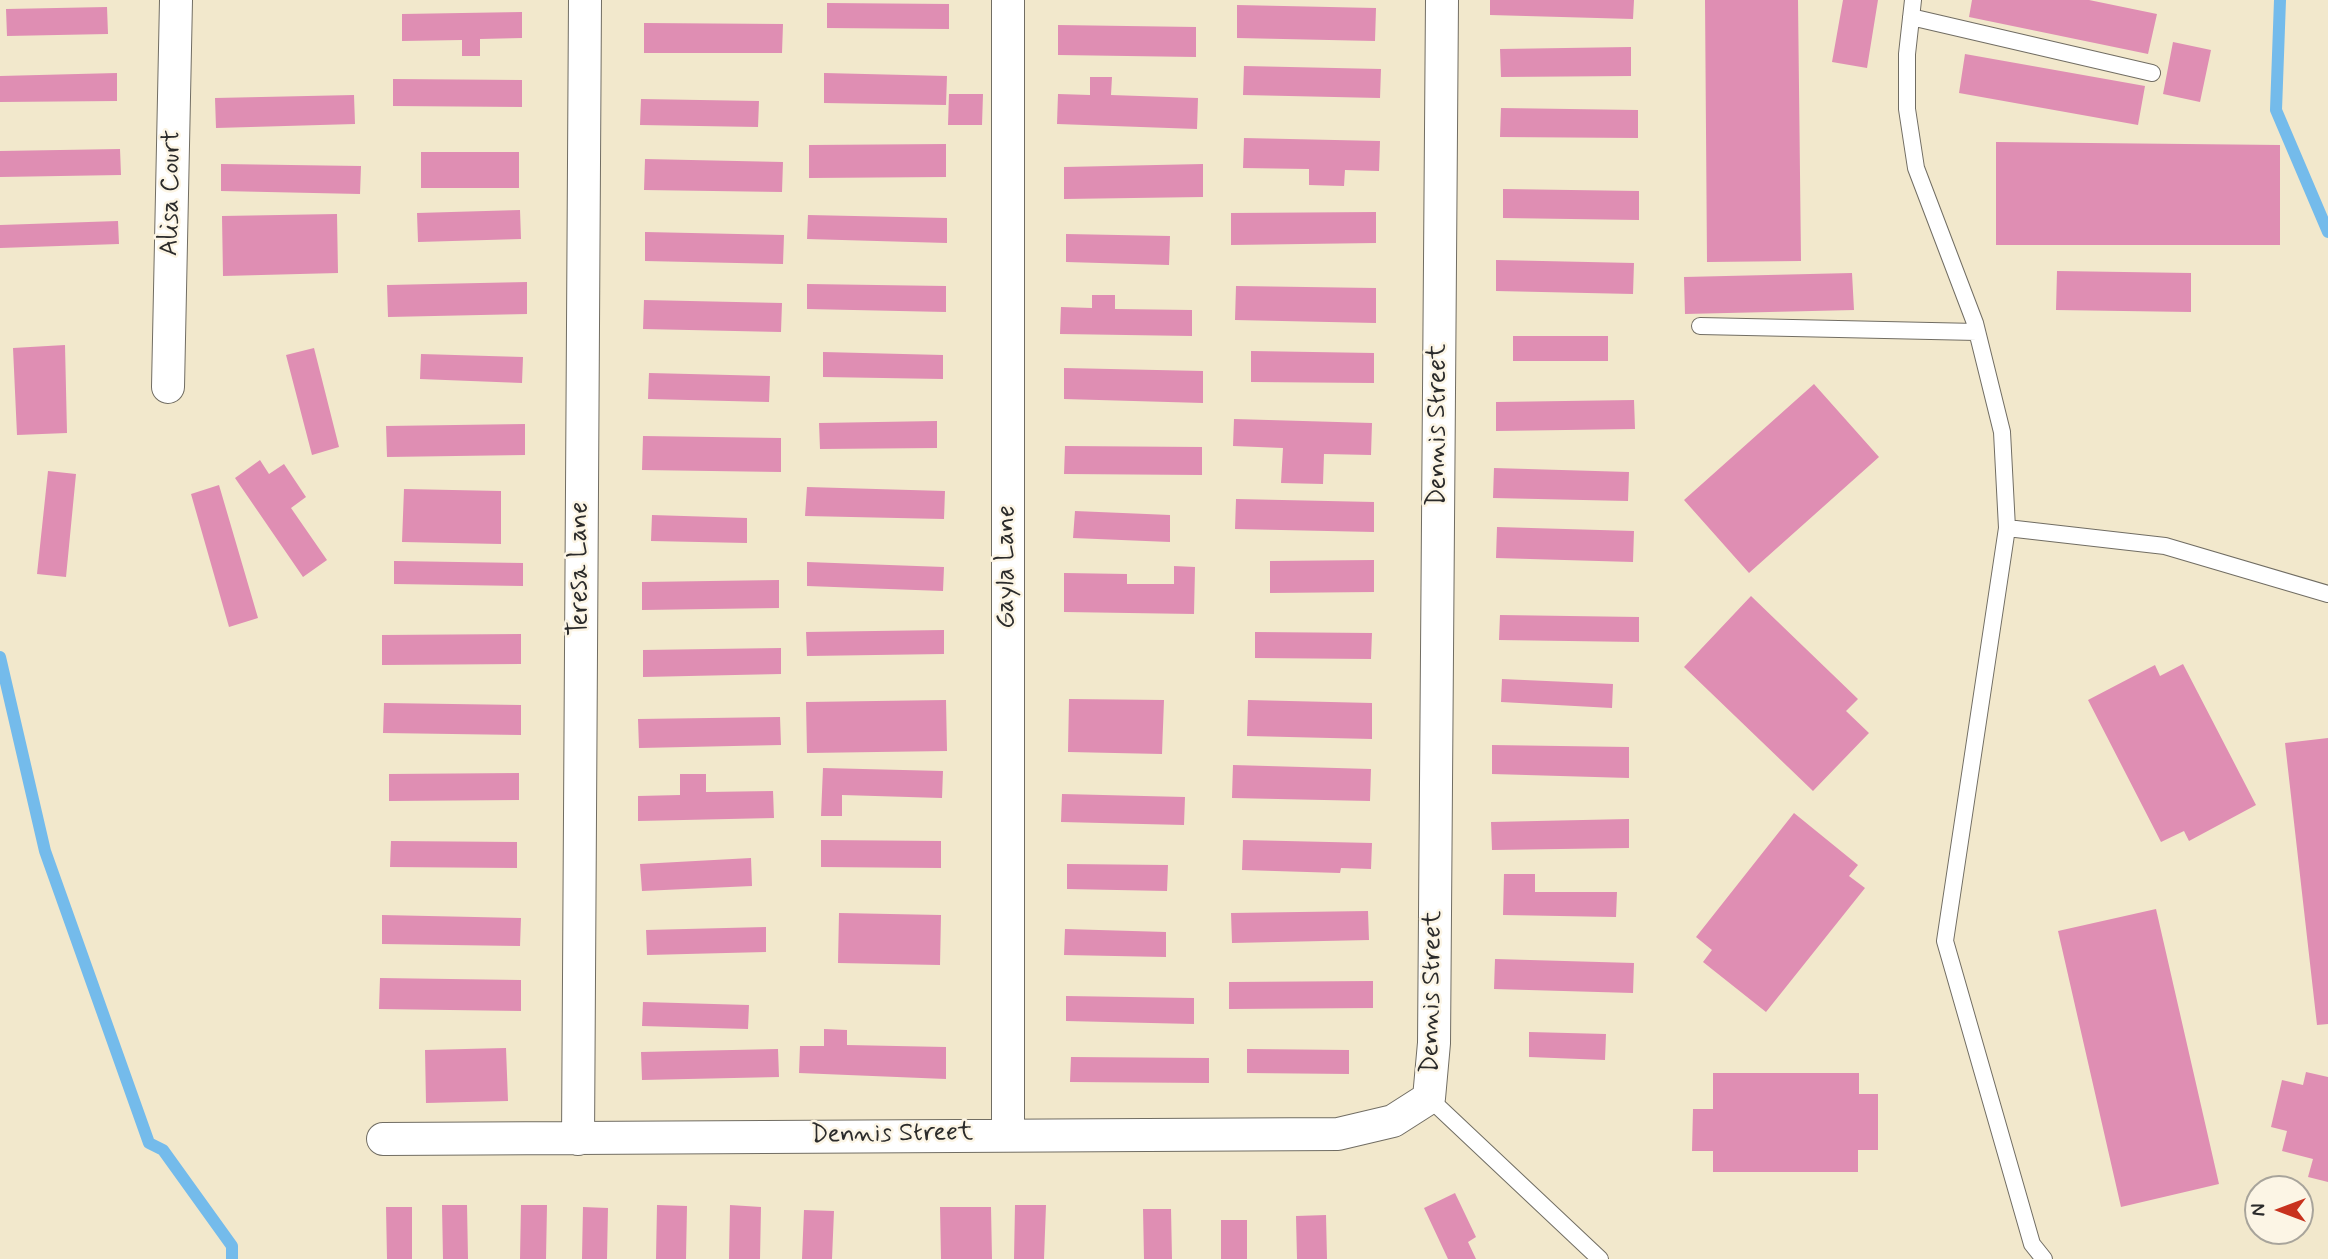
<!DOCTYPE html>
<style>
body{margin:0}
#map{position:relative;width:2328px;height:1259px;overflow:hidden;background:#f2e8cc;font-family:Mynerve,sans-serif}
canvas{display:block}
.north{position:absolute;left:2244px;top:1175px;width:70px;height:70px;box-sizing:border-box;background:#fcf5e5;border:2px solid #a8a49b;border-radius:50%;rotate:270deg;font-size:19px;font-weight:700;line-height:28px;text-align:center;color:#2b2b2b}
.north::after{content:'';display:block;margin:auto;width:24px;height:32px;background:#c8321e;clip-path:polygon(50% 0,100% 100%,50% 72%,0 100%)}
</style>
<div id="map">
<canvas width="2328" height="1259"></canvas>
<div class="north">N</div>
</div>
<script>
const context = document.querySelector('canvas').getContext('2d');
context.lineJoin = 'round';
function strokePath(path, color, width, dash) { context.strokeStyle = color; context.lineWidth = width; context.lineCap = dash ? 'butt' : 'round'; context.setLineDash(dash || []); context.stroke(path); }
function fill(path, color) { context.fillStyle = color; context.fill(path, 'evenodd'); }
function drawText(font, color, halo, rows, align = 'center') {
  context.font = font + ' Mynerve,sans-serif'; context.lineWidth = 5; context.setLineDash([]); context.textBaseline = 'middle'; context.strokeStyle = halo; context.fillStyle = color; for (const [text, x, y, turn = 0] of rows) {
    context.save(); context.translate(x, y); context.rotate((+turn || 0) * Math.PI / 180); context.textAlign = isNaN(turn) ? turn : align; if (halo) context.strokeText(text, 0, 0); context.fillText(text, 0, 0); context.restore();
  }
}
strokePath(new Path2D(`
 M2280,0L2276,110L2328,232
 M0,657L45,851L149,1143L163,1150L232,1246V1259`), '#74bbeb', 12);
fill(new Path2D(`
 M1490,0H1634L1633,19L1490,15Z
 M1705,0H1798L1801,261L1707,262Z
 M1843,0H1878L1867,68L1832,62Z
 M1972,0H2089L2157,14L2148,54L1969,17Z
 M827,3L949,4V29L827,28Z
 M1237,5L1376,8L1375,41L1237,38Z
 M107,7L108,34L7,36L6,9Z
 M522,12V38L480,39V56H462V40L402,41V14Z
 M644,23L783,24L782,53H644Z
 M1058,25L1196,27V57L1058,55Z
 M2173,42L2211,50L2200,102L2163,94Z
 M1631,47V76L1501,77L1500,49Z
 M1965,54L2145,86L2138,125L1959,93Z
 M1244,66L1381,69L1380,98L1243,95Z
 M117,73V101L0,102V76Z
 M824,73L947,76L946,105L824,103Z
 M1090,77H1112L1111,95L1198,98L1197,129L1057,124L1058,94L1090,95Z
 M393,79L522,80V107L393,106Z
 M949,94H983L982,125H948Z
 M354,95L355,124L216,128L215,98Z
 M641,99L759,101L758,127L640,125Z
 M1501,108L1638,110V138L1500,137Z
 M1244,138L1380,141L1379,171L1345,170L1344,186L1309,185V169L1243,168Z
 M1996,142L2280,145V245H1996Z
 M946,144V177L809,178V145Z
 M120,149L121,175L0,177V151Z
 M421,152H519V188H421Z
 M645,159L783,162L782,192L644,190Z
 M221,164L361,166L360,194L221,191Z
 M1203,164V197L1064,199V167Z
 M1503,189L1639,191V220L1503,218Z
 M520,210L521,239L418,242L417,213Z
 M1376,212V243L1231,245V213Z
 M337,214L338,273L223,276L222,216Z
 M808,215L947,218V243L807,239Z
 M118,221L119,244L0,248V225Z
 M645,232L784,235L783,264L645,261Z
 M1066,234L1170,236L1169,265L1066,262Z
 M1496,260L1634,263L1633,294L1496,291Z
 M2057,271L2191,273V312L2056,310Z
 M1852,273L1854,310L1685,314L1684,277Z
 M527,282V314L388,317L387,285Z
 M807,284L946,286V312L807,309Z
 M1236,286L1376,288V323L1235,320Z
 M1092,295H1115V309L1192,310V336L1060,334L1061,307L1092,308Z
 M644,300L782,303L781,332L643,329Z
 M1513,336H1608V361H1513Z
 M65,345L67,433L17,435L13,348Z
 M314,348L339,447L312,455L286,355Z
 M1251,351L1374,353V383L1251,382Z
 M823,352L943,355V379L823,377Z
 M421,354L523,357L522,383L420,379Z
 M1064,368L1203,371V403L1064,399Z
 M649,373L770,376L769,402L648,399Z
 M1814,384L1879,457L1749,573L1684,500Z
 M1634,400L1635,429L1496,431V402Z
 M1234,419L1372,423L1371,455L1324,454L1323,484L1281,483L1283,448L1233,446Z
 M937,421V448L820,449L819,423Z
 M525,424V455L387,457L386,426Z
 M643,436L781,438V472L642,470Z
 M1065,446L1202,447V475L1064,474Z
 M260,460L269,474L284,464L306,497L291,508L327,560L303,577L235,478Z
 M1494,468L1629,472L1628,501L1493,498Z
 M48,471L76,474L66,577L37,574Z
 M219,485L258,618L229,627L191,494Z
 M807,487L945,491L944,519L805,516Z
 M404,489L501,491V544L402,542Z
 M1236,499L1374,502V532L1235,529Z
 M1075,511L1170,515V542L1073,538Z
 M652,515L747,518V543L651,541Z
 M1497,527L1634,531L1633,562L1496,558Z
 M1374,560V592L1270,593V561Z
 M394,561L523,563V586L394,584Z
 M807,562L944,567L943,591L807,586Z
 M1174,566L1195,567L1194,614L1064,612V573L1127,574V584H1174Z
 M779,580V608L642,610V582Z
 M1751,596L1858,699L1846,711L1869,733L1813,791L1684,667Z
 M1500,615L1639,617V642L1499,640Z
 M944,630V654L807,656L806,632Z
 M1255,632L1372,633L1371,659L1255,658Z
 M521,634V664L382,665V635Z
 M781,648V674L643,677V650Z
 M2183,664L2256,805L2189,841L2184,831L2161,842L2088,700L2155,665L2160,676Z
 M1502,679L1613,684L1612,708L1501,702Z
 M1069,699L1164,700L1162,754L1068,752Z
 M946,700L947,751L807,753L806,702Z
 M1248,700L1372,703V739L1247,736Z
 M384,703L521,705V735L383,733Z
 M780,717L781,745L639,748L638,719Z
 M2328,738V1024L2317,1025L2285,743Z
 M1492,745L1629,747V778L1492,774Z
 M1233,765L1371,769L1370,801L1232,798Z
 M823,768L943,771L942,798L842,795V816H821Z
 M519,773V800L389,801V774Z
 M680,774H706V792L773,791L774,818L638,821V796L680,795Z
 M1062,794L1185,797L1184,825L1061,822Z
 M1794,813L1858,865L1849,876L1865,888L1766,1012L1703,962L1712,950L1696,937Z
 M1629,819V848L1492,850L1491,822Z
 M821,840L941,841V868L821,867Z
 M1243,840L1372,843L1371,869L1341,868L1340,873L1242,870Z
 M391,841L517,842V868L390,867Z
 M751,858L752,886L642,891L640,864Z
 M1067,864L1168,865L1167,891L1067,889Z
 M1504,874H1535V892H1617L1616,917L1503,915Z
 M2156,909L2219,1184L2121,1207L2058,931Z
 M1368,911L1369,940L1232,943L1231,913Z
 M839,913L941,915L940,965L838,963Z
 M382,915L521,918L520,946L382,944Z
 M766,927V952L647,955L646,930Z
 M1065,929L1166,932V957L1064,955Z
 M1495,959L1634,963L1633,993L1494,989Z
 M380,978L521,980V1011L379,1009Z
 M1373,981V1008L1229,1009V982Z
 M1066,996L1194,998V1024L1066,1021Z
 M643,1002L749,1005L748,1029L642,1026Z
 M824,1029L847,1030V1045L946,1047V1079L799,1073L800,1046H824Z
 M1529,1032L1606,1034L1605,1060L1529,1057Z
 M506,1048L508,1101L426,1103L425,1050Z
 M778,1049L779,1077L642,1080L641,1052Z
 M1247,1049L1349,1050V1074L1247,1073Z
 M1071,1057L1209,1058V1083L1070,1082Z
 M2306,1072L2328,1077V1182L2308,1177L2313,1159L2282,1151L2287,1131L2271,1127L2282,1080L2303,1085Z
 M1713,1073H1859V1094H1878V1150H1858V1172H1713V1151H1692L1693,1109H1713Z
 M1455,1193L1476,1237L1468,1242L1476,1259H1448L1424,1208Z
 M442,1205H467L468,1259H443Z
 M521,1205H547L546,1259H520Z
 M657,1205L687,1206L686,1259H656Z
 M730,1205L761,1207L760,1259H729Z
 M1015,1205H1046L1044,1259H1014Z
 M386,1207H412V1259H387Z
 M583,1207L608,1208L607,1259H582Z
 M940,1207H991L992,1259H941Z
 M1143,1209H1171L1172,1259H1144Z
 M804,1210L834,1211L832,1259H802Z
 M1326,1215L1327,1259H1297L1296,1216Z
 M1221,1220H1247V1259H1221Z`), '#df8eb3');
const service = new Path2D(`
 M1913,0L1907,54V109L1916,168L1975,323L2002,432L2007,528L2165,546L2328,594
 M1911,17L2152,73
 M1700,326L1977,332
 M2007,528L1945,941L2032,1244L2044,1259
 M1429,1098L1600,1259`);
const minor = new Path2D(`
 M1008,0V1134
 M168,387L176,0
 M383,1139L1338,1134L1393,1121L1429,1098L1434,1043L1442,0
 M578,1139L585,0`);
strokePath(service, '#716d63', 18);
strokePath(minor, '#716d63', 34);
strokePath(service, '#fff', 16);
strokePath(minor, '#fff', 32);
drawText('26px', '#2b2b2b', '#fcf5e5', [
 ["Alisa Court",172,193,-89],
 ["Dennis Street",1439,425,-90],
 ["Gayla Lane",1008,567,-90],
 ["Teresa Lane",581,569,-90],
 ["Dennis Street",1433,992,-89],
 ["Dennis Street",892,1135,-1]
]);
</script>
